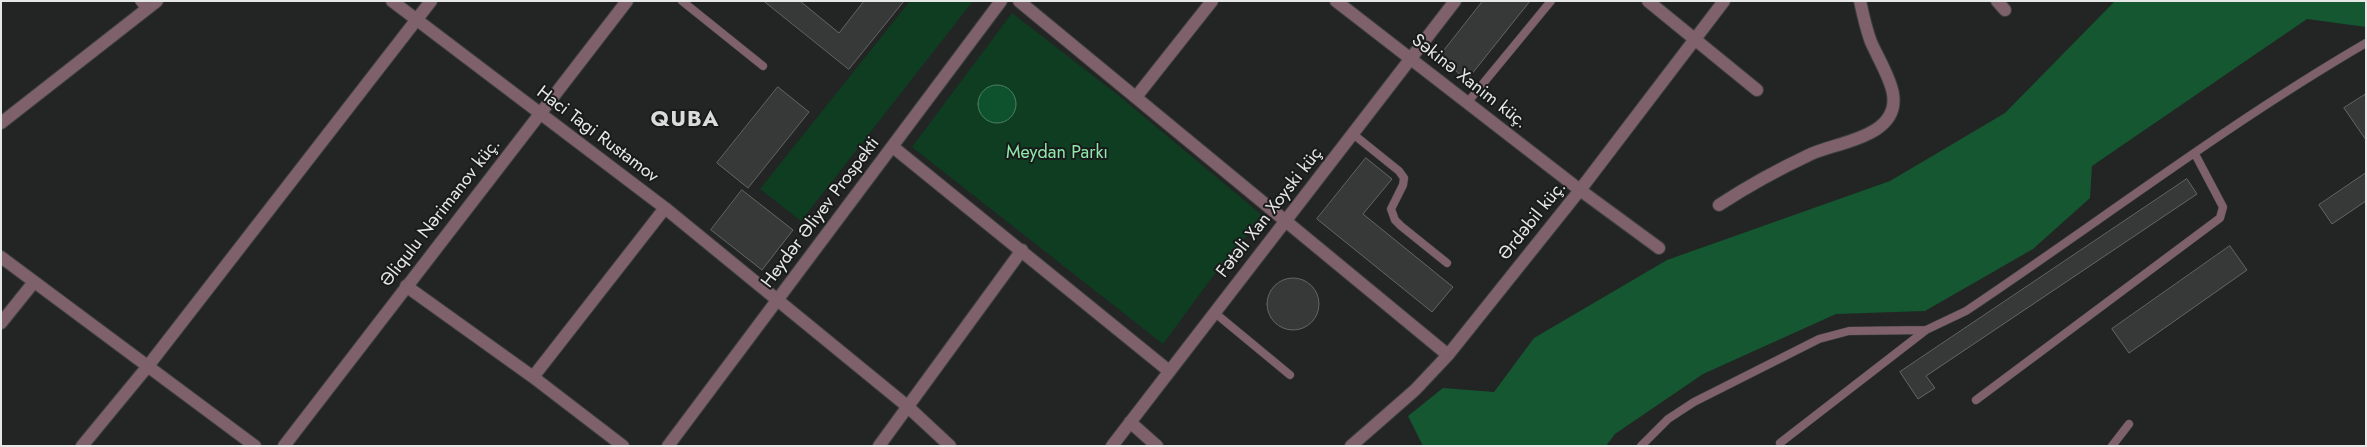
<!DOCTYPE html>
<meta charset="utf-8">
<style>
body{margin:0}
#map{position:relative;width:2367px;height:447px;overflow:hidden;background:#222523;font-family:Jost,sans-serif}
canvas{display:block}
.frame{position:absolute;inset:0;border:2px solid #e6e8e7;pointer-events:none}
</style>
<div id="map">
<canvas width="2367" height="447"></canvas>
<div class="frame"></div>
</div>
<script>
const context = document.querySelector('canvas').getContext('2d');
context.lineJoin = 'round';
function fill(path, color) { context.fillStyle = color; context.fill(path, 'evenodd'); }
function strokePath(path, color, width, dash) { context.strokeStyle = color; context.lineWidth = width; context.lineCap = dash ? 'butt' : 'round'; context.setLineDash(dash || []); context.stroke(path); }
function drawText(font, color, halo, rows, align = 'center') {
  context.font = font + ' Jost,sans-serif'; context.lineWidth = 4; context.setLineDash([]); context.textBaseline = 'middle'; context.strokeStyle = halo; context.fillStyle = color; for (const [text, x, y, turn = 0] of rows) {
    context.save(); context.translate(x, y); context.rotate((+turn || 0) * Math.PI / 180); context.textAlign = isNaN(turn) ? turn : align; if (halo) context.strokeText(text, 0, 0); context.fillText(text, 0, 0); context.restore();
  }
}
fill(new Path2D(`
 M910,1H973L801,221L760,189Z
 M1012,13L1118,95L1263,216L1213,276L1163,344L912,147Z`), '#0e3d22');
fill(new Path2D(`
 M2115,1H2366V27L2307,19L2092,166L2090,198L2033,249L1925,311L1836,314L1703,374L1615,434L1606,446H1423L1408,416L1443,388L1494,392L1534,338L1667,260L1890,181L2005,113Z`), '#145731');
const water = new Path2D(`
 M978 104a19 19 0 1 1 38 0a19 19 0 1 1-38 0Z`);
fill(water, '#0e522d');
strokePath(water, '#4f7f65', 1);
const building = new Path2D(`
 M764,1H800L839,33L864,1H904L849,69Z
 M1483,1H1530L1467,80L1439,57Z
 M778,87L809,112L748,188L717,163Z
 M2366,94V140L2344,108Z
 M1366,158L1392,179L1363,214L1453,287L1432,312L1317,219Z
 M2366,173V201L2332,224L2319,205Z
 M2187,179L2197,194L1926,376L1935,388L1918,399L1900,372Z
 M742,190L793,230L762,270L711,230Z
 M2230,246L2247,270L2129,353L2112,329Z
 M1267 304a26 26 0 1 1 52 0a26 26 0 1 1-52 0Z`);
fill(building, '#373938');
strokePath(building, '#646664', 1);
const service = new Path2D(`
 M139,1L146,10
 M682,1L763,66
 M1467,103L1551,1
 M1353,134L1399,171L1404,178L1403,185L1391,209L1395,220L1401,226L1447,263
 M1215,313L1290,375
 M1976,400L2220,218L2223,207L2195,154
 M1780,443L1926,330
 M1641,446L1668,419L1694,402L1819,339L1849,331L1926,330L1966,311C2099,222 2227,124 2366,43
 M2112,446L2129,424`);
const minor = new Path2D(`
 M392,1L665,208L907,406L950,446
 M1019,1L1448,355
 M1336,1L1580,190L1659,248
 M1648,1L1757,90
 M1997,1L2005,10
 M1136,97L1212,1
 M1,123L157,1
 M893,147L1169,371
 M1719,205C1748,186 1777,170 1809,155C1835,142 1900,138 1893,94C1891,79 1877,56 1871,42C1866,29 1863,15 1860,1
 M1,257L255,446
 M406,286L533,377L623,446
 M1,323L34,282
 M533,377L665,208
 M1130,422L1157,446
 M82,446L148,366L431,1
 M879,446L1022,250
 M1112,446L1455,1
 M1351,446L1415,390L1448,355L1580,190L1724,1`);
const tertiary = new Path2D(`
 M284,446L627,1
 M668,446L1001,1`);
strokePath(service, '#3d403e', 9);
strokePath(minor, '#3d403e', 14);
strokePath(tertiary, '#3d403e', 14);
strokePath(service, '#7f616c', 8);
strokePath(minor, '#7f616c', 12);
strokePath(tertiary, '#7f616c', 12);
drawText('18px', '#e6e8e7', '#191b1a', [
 ["Səkinə Xanim küç.",1469,82,38],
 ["Haci Tagi Rustamov",597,135,37],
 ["Əliqulu Nərimanov küç.",441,213,-52],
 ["Heydər Əliyev Prospekti",821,213,-53],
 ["Fətəli Xan Xoyski küç",1270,213,-52],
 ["Ərdəbil küç.",1533,221,-51]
]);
drawText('18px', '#8ee7ab', '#191b1a', [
 ["Meydan Parkı",1057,154]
]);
context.letterSpacing = '1px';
drawText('bold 22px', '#d9dcda', '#191b1a', [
 ["QUBA",685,121]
]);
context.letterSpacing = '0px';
</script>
